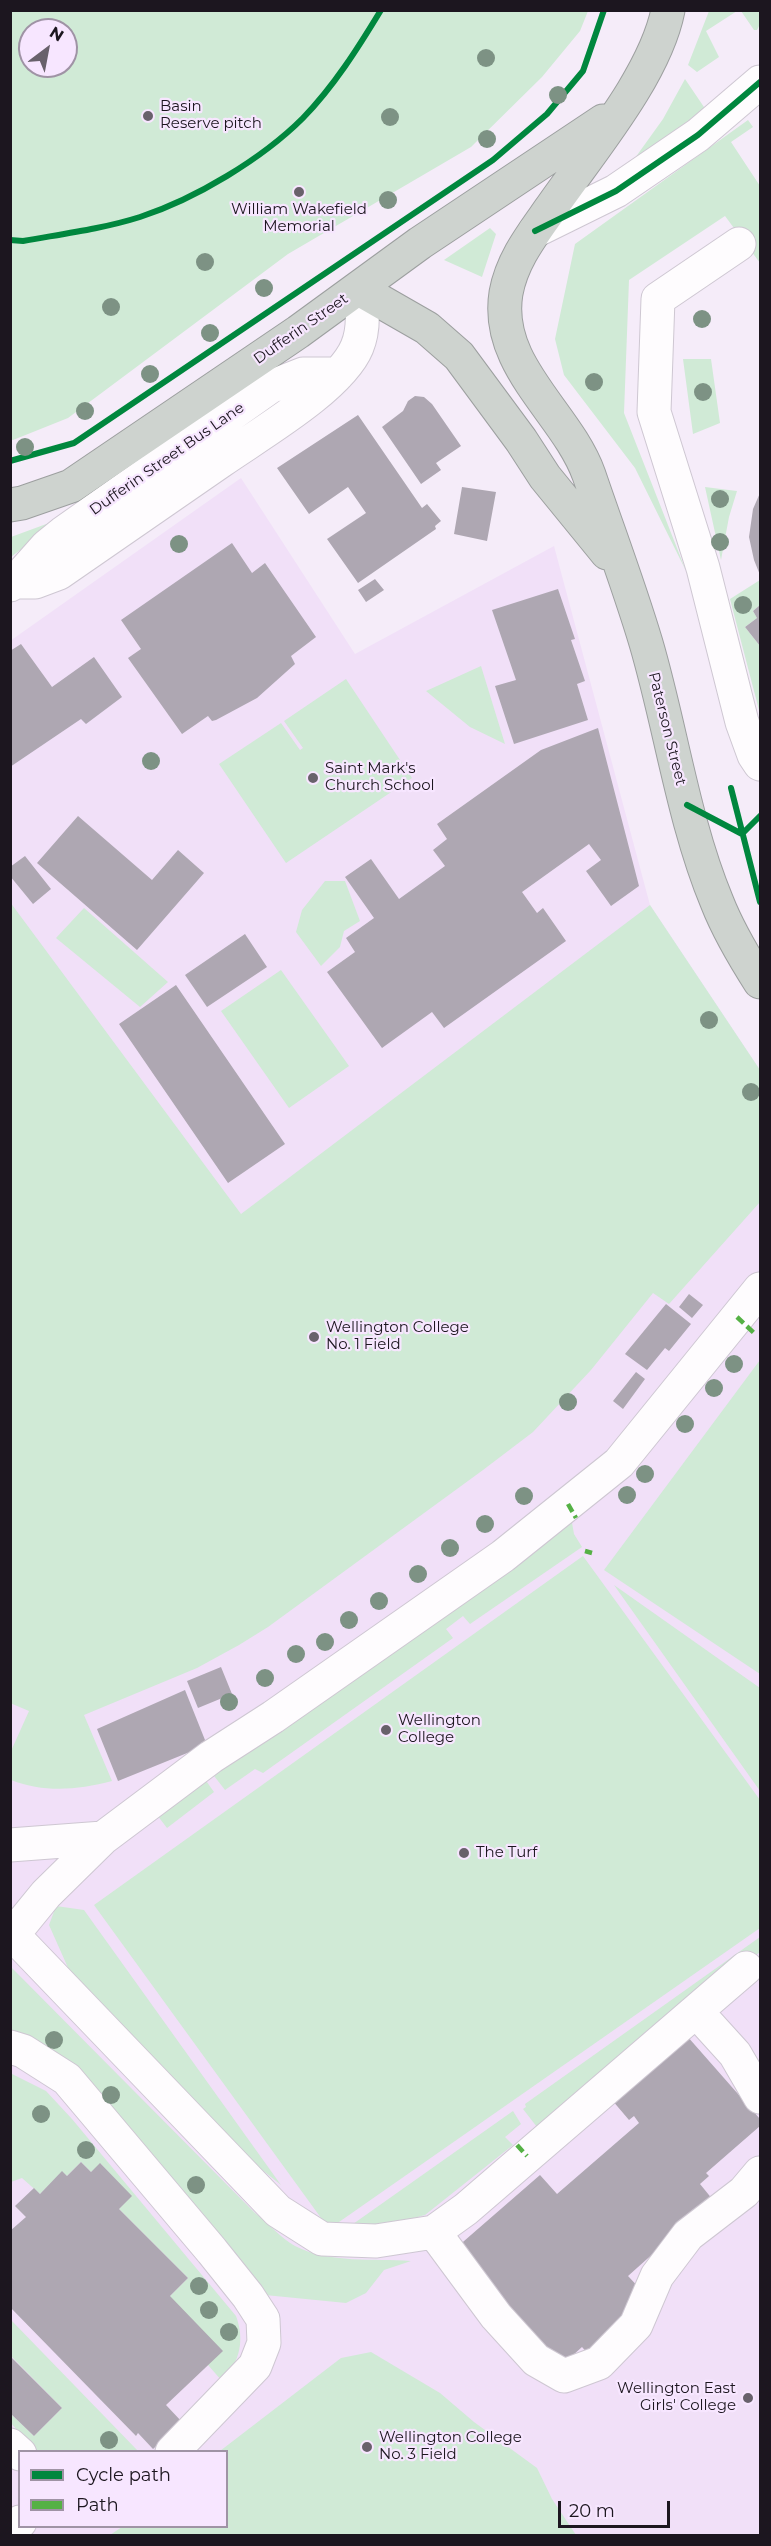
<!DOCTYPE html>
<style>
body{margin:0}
#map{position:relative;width:771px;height:2546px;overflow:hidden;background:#f5ecf9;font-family:Montserrat,sans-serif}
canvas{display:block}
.frame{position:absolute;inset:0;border:12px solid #1c161f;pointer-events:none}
.legend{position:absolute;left:18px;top:2450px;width:210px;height:78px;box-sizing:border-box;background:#f7e6ff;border:2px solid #9f93a5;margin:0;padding:8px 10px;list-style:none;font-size:18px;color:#1c161f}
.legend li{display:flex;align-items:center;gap:12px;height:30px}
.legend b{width:30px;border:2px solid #9f93a5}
.north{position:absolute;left:18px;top:18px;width:60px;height:60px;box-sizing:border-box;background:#f7e6ff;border:2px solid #9f93a5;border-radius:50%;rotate:32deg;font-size:16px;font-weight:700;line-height:24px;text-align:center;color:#1c161f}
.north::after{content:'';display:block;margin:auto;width:21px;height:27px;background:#68616b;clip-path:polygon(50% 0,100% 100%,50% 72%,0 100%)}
.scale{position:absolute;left:558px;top:2501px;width:112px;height:27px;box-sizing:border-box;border:3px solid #1c161f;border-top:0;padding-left:8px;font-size:18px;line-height:21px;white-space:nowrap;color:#1c161f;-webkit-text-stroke:4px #f7e6ff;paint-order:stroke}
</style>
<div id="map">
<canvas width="771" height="2546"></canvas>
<div class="frame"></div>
<ul class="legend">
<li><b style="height:8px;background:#00873e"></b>Cycle path</li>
<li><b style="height:8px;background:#55b145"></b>Path</li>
</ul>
<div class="north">N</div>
<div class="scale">20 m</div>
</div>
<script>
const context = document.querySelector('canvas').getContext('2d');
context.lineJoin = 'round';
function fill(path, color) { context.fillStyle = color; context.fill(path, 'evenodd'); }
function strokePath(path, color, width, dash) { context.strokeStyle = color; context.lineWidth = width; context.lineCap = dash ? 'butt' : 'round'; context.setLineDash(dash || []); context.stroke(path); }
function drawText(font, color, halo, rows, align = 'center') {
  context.font = font + ' Montserrat,sans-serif'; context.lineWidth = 4.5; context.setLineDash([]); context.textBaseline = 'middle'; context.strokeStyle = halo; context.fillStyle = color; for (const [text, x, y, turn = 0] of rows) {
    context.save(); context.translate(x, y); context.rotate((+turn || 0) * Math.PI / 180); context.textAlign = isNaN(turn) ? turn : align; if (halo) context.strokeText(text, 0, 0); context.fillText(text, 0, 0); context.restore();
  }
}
fill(new Path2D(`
 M241,478L355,654L554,546L650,905L760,1070V2535H11L10,641ZM20,2452H226V2526H20Z`), '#f1e0f8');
fill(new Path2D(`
 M10,11L11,10L588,11L580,31L542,77L471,147L288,254L68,418L13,440L10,439ZM30,30H66V66H30Z
 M709,11H760V24L757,30H754L741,11H737L706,31L719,57L697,72L688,65Z
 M685,79L706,110L635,158L663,119Z
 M748,120L753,127L731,142L760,186V263L725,216L629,280L624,413L686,571L635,468L564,375L555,339L575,244Z
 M490,228L496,234L482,277L444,260Z
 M683,359H711L720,423L693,434Z
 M705,487L737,491L729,517L721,560Z
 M49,523L28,544L11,557V537Z
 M760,580V605L753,611L757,618L745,627L760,646V714L730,599Z
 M481,666L505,744L470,727L426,691Z
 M346,679L412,778L286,863L219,764L281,723L300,750L303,748L284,721Z
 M325,881H345L360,921L344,931L340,947L321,966L296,932L302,910Z
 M10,902L241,1214L650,905L760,1070V1202L669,1304L653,1293L591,1370L533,1432L483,1470L268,1627L239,1645L197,1668L84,1715L112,1781C77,1790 45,1793 11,1780V1751L29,1711L10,1703Z
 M84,908L168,982L140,1007L56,938Z
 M281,970L349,1066L289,1108L221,1011Z
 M760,1360V1674L604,1570Z
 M571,1517L574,1534L582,1547L470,1624L463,1616L446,1629L453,1638L263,1773L255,1769L225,1790L211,1772Z
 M583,1556L760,1800V1928L329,2229L94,1905Z
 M614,1585L760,1688V1791Z
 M202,1775L214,1792L167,1828L154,1811Z
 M56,1906L84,1910L281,2185L256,2165L69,1970L49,1925Z
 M760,1937V1952L537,2127L523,2109L526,2107L525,2104Z
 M10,1966L255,2213C268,2223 281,2238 295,2246C330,2264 374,2258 411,2261L384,2270L366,2293L346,2303L265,2295L11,2034Z
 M10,2073L46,2091L72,2119L236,2316C245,2340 240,2362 222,2381L208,2365L170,2296L188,2278L119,2209L131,2196L101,2164L91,2172L81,2162L67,2176L62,2172L40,2194L22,2178L11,2182Z
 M513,2111L521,2124L505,2137L513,2145L425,2215L376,2228L353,2224Z
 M11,2320L138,2451H35L11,2423L10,2413L34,2436L62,2408L11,2356Z
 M371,2352L440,2393L474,2422L537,2468L552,2499L576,2535H110L122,2527L226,2526V2452L220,2451L341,2358Z`), '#d0ead6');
fill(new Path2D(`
 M415,396L424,397L432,404L461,446L436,463L441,470L421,484L382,427L403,411L408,401Z
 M358,415L422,508L427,504L441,521L435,526L436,529L358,583L327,539L366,513L348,487L309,514L277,468Z
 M462,487L496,492L487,541L454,534Z
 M760,493V575L754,560L749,537L753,509Z
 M232,543L252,573L265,563L316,637L291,656L295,664L257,698L216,720L212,721L208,716L182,734L128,658L141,649L121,620Z
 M375,579L384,590L366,602L358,590Z
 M558,589L575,639L571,640L585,681L577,684L588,720L514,744L495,686L516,680L492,610Z
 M760,605V646L745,627L757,618L753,611Z
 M21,644L52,687L94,657L122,697L86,724L81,719L10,767V651Z
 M598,728L639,886L611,906L586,871L601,860L589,844L522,892L537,913L543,908L566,941L444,1028L432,1012L382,1048L327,972L355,952L346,938L374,918L345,877L371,859L399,899L445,866L433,850L447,839L437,824L541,750Z
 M78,816L152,880L178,850L204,873L137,950L37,863Z
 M25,856L51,889L33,904L10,876V867Z
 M245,934L267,967L207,1007L185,975Z
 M176,985L285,1144L228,1183L119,1024Z
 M689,1294L703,1305L692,1318L679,1307Z
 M666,1304L691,1324L669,1351L665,1348L647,1370L625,1354Z
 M636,1372L645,1379L623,1409L613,1401Z
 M221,1667L232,1694L198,1708L187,1681Z
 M185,1690L207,1745L118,1781L97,1729Z
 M687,2036L760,2119V2126L706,2173L709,2176L700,2184L713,2200L628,2276L644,2293L629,2321L590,2356L582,2347L562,2365L456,2248L540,2175L557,2194L639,2123L634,2116L629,2120L612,2100Z
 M81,2162L91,2172L100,2163L132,2196L119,2209L188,2278L170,2296L223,2351L166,2405L182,2422L153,2449L138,2433L136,2436L10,2307V2231L26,2217L15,2206L34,2188L40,2194L62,2171L67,2176Z
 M10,2356L62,2408L34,2436L10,2413Z`), '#aea7b2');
const minor = new Path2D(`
 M535,231L616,191L698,135L760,82
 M739,244L658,299L654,412L703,568L742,722L754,755L760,764
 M15,582L47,546L63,533L270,387L303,374H338
 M10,585L15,582H35L59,573C113,536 167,498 221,461C258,435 340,388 357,347C365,328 363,308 359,289
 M10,1845L103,1838
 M13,1935L278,2211L322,2239L376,2241L434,2232L466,2209L746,1968
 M10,1938L46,1894L103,1838L211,1757L273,1717L503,1556L619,1463L760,1289
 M696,2011L735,2054L760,2097
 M10,2047L23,2051L67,2079L212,2251L248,2296L263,2319L264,2343L255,2366L172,2452
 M434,2232L496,2316L536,2360L564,2376L599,2363L636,2325L657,2276L688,2235L744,2192L760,2173
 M10,2445L20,2454
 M10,2527L20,2522`);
const highway = new Path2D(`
 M668,10C655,76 589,153 551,208C532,235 512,260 506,293C494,366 567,413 589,475C608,531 629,586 646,643C671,728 683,820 717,902C728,930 744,957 760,982
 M359,289L427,328L459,356L521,440L545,477L607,553
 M10,505L22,503L71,486L298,332L420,243L603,121`);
strokePath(minor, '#cec7d2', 35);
strokePath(highway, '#9c9f9f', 35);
strokePath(minor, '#fefcfe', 33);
strokePath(highway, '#ced3cf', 33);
strokePath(new Path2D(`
 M737,1317L754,1333
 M568,1504L576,1518
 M585,1551L592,1553
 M517,2145L527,2156`), '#55b145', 4.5, [9, 4.5]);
strokePath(new Path2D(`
 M535,231L616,191L698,135L760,82
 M10,240L23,241C62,234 102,229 140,217C195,199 262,159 303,118C334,86 358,48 381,10
 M10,461L74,443L493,160L547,114L583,71L604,10
 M731,788L760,902
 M687,805L742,834L760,816`), '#00873e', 6);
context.fillStyle = '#7d9284';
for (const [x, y] of [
 [486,58],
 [558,95],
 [390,117],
 [487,139],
 [388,200],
 [205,262],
 [264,288],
 [111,307],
 [702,319],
 [210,333],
 [150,374],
 [594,382],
 [703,392],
 [85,411],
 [25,447],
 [720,499],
 [720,542],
 [179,544],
 [743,605],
 [151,761],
 [709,1020],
 [751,1092],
 [734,1364],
 [714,1388],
 [568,1402],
 [685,1424],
 [645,1474],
 [627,1495],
 [524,1496],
 [485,1524],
 [450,1548],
 [418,1574],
 [379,1601],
 [349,1620],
 [325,1642],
 [296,1654],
 [265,1678],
 [229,1702],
 [54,2040],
 [111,2095],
 [41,2114],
 [86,2150],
 [196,2185],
 [199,2286],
 [209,2310],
 [229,2332],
 [109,2440]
]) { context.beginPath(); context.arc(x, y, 9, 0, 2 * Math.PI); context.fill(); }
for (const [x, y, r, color] of [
 [148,116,6,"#68616b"],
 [299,192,6,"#68616b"],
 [313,778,6,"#68616b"],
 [314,1337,6,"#68616b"],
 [386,1730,6,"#68616b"],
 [464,1853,6,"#68616b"],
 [748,2398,6,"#68616b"],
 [367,2447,6,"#68616b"]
]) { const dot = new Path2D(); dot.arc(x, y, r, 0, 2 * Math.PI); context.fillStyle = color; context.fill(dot); strokePath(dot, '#f7e6ff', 2); }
drawText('15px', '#1c161f', '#f7e6ff', [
 ["Basin",160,107],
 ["Reserve pitch",160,124],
 ["William Wakefield",299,210,"center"],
 ["Memorial",299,227,"center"],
 ["Saint Mark's",325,769],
 ["Church School",325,786],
 ["Wellington College",326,1328],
 ["No. 1 Field",326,1345],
 ["Wellington",398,1721],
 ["College",398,1738],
 ["The Turf",476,1853],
 ["Wellington East",736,2389,"right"],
 ["Girls' College",736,2406,"right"],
 ["Wellington College",379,2438],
 ["No. 3 Field",379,2455]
], 'left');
drawText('15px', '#1c161f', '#f7e6ff', [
 ["Dufferin Street",301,329,-35],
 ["Dufferin Street Bus Lane",167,459,-35],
 ["Paterson Street",667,729,76]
]);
</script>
